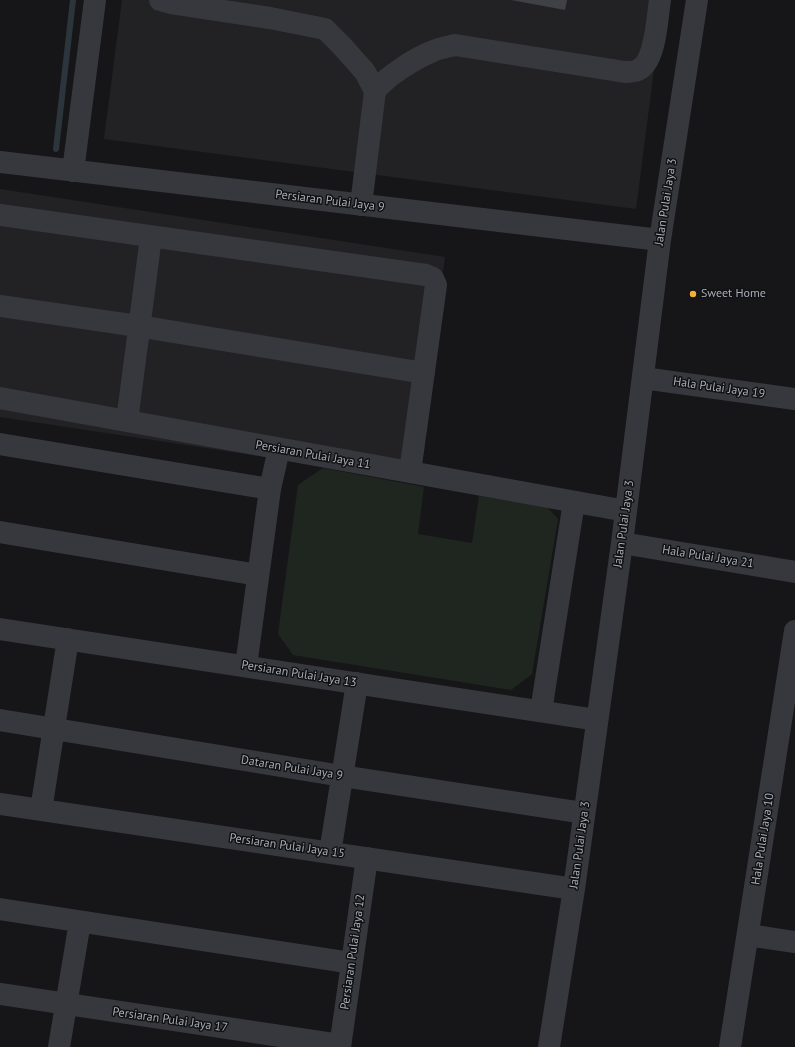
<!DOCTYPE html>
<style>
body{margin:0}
canvas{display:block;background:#161618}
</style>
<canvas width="795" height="1047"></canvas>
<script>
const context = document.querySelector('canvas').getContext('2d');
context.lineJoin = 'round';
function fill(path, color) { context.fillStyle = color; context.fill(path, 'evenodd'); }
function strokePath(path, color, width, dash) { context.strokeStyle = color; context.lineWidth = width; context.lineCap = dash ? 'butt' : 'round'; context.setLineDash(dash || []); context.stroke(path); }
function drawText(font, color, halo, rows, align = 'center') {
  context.font = font + ' "PT Sans",sans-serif'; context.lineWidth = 3; context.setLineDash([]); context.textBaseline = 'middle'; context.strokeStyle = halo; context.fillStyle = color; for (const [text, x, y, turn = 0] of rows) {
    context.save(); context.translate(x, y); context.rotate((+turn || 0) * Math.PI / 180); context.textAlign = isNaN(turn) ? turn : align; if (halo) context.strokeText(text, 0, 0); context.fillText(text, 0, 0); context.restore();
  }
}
fill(new Path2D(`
 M122,0H663L636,209L104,139Z
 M0,189L445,257L412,479L0,417Z`), '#222225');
fill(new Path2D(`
 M323,468L424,487L418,534L472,543L479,496L547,507L558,519L532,674L511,690L293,655L278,634L298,485Z`), '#1e261f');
strokePath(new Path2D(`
 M56,149L73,0`), '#2c353c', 6);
fill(new Path2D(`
 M511,0H567L565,10Z`), '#404145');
strokePath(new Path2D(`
 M160,0L171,3L270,18L325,29L342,46L365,72L375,91
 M0,162L660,240
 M73,171L95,0
 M361,205L375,91C387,76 414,59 431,52C439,48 447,47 455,45L625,72C629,72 634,72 638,70C656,62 657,18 660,0
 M0,215L426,275L433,278L436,285L410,472
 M0,306L138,326L424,373
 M643,378L795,399
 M0,398L626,511
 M127,421L151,237
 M0,444L270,489
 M0,532L258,575
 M622,543L795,572
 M0,629L597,720
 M246,666L270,489L279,449
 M541,711L574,502
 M0,720L342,776L584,813
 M0,804L574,889
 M41,810L68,639
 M330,853L357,683
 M0,909L352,963
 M748,935L795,942
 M0,994L340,1045
 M59,1047L80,922
 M340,1047L367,858
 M549,1047L574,889L622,543L660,240L697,0
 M730,1047L795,631`), '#37383d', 22);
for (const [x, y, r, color] of [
 [693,294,4,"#f2b134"]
]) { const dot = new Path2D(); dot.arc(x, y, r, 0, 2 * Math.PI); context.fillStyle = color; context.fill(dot); strokePath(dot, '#111113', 1.5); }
drawText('12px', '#a8adb8', '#111113', [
 ["Persiaran Pulai Jaya 9",330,201,7],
 ["Jalan Pulai Jaya 3",666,202,-81],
 ["Hala Pulai Jaya 19",719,388,8],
 ["Persiaran Pulai Jaya 11",313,455,10],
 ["Jalan Pulai Jaya 3",624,524,-82],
 ["Hala Pulai Jaya 21",708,557,9],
 ["Persiaran Pulai Jaya 13",299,674,9],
 ["Dataran Pulai Jaya 9",292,768,9],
 ["Hala Pulai Jaya 10",763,839,-81],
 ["Jalan Pulai Jaya 3",580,845,-82],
 ["Persiaran Pulai Jaya 15",287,846,8],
 ["Persiaran Pulai Jaya 12",353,952,-82],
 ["Persiaran Pulai Jaya 17",170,1020,8]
]);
drawText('12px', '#a8adb8', '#111113', [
 ["Sweet Home",701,294]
], 'left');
</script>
